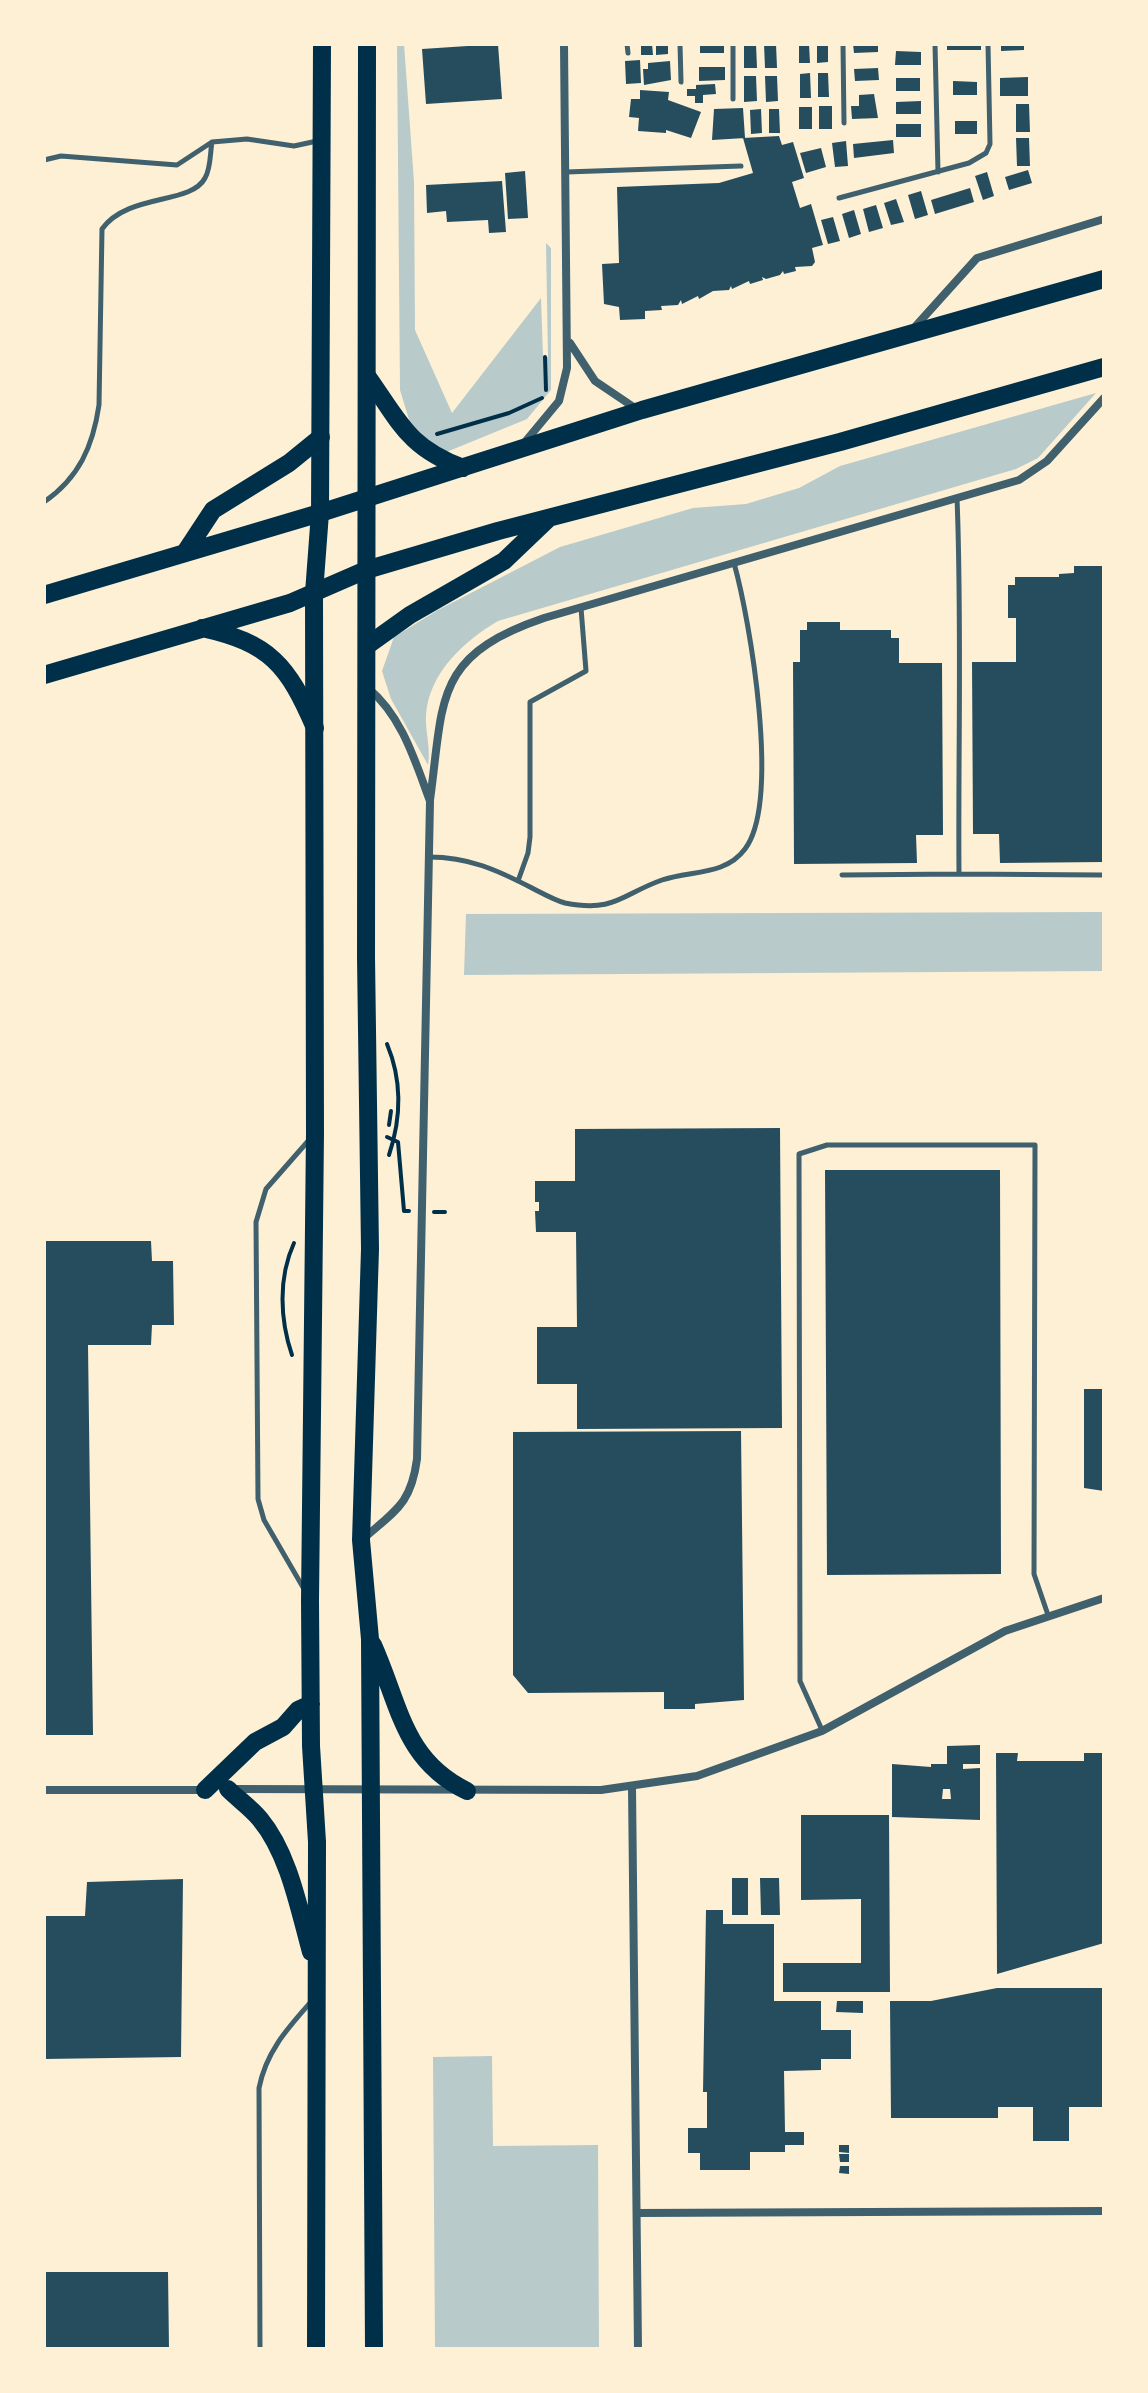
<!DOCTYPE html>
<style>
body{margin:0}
#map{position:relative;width:1148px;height:2393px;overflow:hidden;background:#fdf0d5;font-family:"Varela Round",sans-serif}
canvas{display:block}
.frame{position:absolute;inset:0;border:46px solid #fdf0d5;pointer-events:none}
</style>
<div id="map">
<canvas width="1148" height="2393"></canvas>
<div class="frame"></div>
</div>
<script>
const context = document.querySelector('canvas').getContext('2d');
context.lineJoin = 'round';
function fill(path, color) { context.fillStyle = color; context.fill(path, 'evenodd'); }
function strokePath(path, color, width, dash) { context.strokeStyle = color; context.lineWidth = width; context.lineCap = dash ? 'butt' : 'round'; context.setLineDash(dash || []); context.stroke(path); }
fill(new Path2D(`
 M397,44H404L414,182L415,330L452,413L541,298L539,239L543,357H548L546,243L551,248V390L527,419L444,453L411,426L400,390Z
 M1096,393L1038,458L1016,469L498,621C464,641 429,673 426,715C425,732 431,748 428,765L391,699L382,671L394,637L438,610L560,547L693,508L746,504L799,488L840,466Z
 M1104,912V971L464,975L466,914Z
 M492,2056L493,2146L598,2145L599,2349H435L433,2057Z`), '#b9caca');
fill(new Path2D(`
 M498,44L502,99L426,104L422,49Z
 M641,44H652L653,55H641Z
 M656,44H668V54L656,55Z
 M700,44H724V53H700Z
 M744,44H756L757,68H744Z
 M764,44H776L777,68H765Z
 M799,44H809L810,63H799Z
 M817,44H828V62L817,63Z
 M853,44H878V52L854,53Z
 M947,44H981V50H947Z
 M1001,44H1024V50L1001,51Z
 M896,51L921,52V65H895Z
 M640,60L641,83L626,84L625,61Z
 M670,61L671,80L644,85L643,69H648V63Z
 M699,67H725V80L699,81Z
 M878,68L879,80L855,81L854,69Z
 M810,73L811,98H800V74Z
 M818,73H828L829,97H818Z
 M744,76H756L757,101L744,102Z
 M765,76H777L778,101L766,102Z
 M1028,77V96H1000V78Z
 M896,78H920V91H896Z
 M953,81L977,82V95H953Z
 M715,84L716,94L703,95V103H695V96H687V89H696V85Z
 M640,90L669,92L668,100L701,112L691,138L666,130V133L638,131L639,118L629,117L631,99H640Z
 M874,94L878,118L852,119L851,106H859V95Z
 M921,101V114H896V102Z
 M1016,104H1029L1030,132H1016Z
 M819,106H832V129H819Z
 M799,107H812V129H799Z
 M743,108L745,138L712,140L714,109Z
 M761,109L762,133L751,134L750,110Z
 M769,109H779L780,133H769Z
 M955,121H977V134H955Z
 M896,124H921V137H896Z
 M779,136L782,145L793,142L804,178L792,182L800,208L811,204L823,245L812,248L815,262L812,266L795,267L796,271L784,274L783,271L780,275L766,279L762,277L763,280L750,284L749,281L732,289L731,286L729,290L713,291L699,299L698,296L682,304L681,300L678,305L661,306L662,310L645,311V319L620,320L619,307L604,304L602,264L619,263L617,187L719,183L753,173L743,138Z
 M1016,138H1029L1030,166H1017Z
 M893,140L894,153L854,158L853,144Z
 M846,141L848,166L835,167L832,143Z
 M821,148L826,167L806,173L800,153Z
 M1028,170L1032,183L1009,190L1005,177Z
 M525,171L528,218L508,219L505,173Z
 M987,172L994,196L983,200L975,176Z
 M502,181L506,232L489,233L488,220L447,222L446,211L427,213L426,185Z
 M970,188L974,202L935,214L931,200Z
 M921,191L928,215L915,219L908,195Z
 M896,199L904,222L891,225L884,203Z
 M876,205L883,228L869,232L863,209Z
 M854,210L861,234L849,238L842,214Z
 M833,217L840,241L828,244L821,220Z
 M1074,566H1104V862L1000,863L999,834H973L972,662H1016V618H1008V585H1015V577H1059V574L1074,573Z
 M807,622H840V630H891V638H899V663H942L943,835H916L917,863L794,864L793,662H800V630H807Z
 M780,1128L782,1428L577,1429V1384H537V1327H577L576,1232H536L535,1211H539V1202H535V1181H575V1129Z
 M825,1170H1000L1001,1574L827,1575Z
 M44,1241H151L152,1261H173L174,1325H152L151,1345H88L93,1735H44Z
 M1084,1389H1104V1491L1084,1488Z
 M741,1431L744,1700L695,1704V1709H664V1692L528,1693L513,1675V1432Z
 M980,1745V1764H963V1769L980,1768V1820L892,1817V1764L931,1767V1764H947V1746ZM943,1789H950L951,1799H942Z
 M996,1753H1018L1017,1761H1084V1753H1104V1943L997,1974Z
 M801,1815H889L890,1992H783V1963H861V1899L801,1900Z
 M732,1878H748V1915H732Z
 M760,1878H779L780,1915H761Z
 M183,1879L181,2057L44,2059V1916H85L87,1882Z
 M706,1910H723V1924H774V2001H821V2030H851V2059H821V2070L784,2071L785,2132H804V2145H785V2152H750V2170H700V2153H688V2128H707V2092H703Z
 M997,1988H1104V2107H1069V2141H1033V2107H998V2118H891L890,2001H931Z
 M837,2001H863V2013L836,2012Z
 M839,2145H849V2153L839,2152Z
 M839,2154H849V2162H840Z
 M840,2166H849V2174L839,2173Z
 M44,2272H168L169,2349H44Z`), '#264d5e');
strokePath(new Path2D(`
 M545,357L546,390
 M437,434L509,413L542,398
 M387,1044C402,1080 401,1119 389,1155
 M389,1125L391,1111
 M387,1137L398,1142L404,1211H409
 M434,1212H445
 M292,1355C280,1320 278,1278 294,1243`), '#003049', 4);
strokePath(new Path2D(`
 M627,44L628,53
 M680,44L681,82
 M733,44V99
 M843,44L844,123
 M935,44L938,172
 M44,160L61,156L177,165L212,142L247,139L294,146L317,141
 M566,172L741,166
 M839,198L969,163L986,153L990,144L988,44
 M44,502C79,478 93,446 99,405L102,229C128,193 191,205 205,178C211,168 210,153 212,142
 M429,857C469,857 497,870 532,888C542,893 554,900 565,903C615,913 622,894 662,880C691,870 725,876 745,849C781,801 750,620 734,563
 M959,874L1102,875
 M842,875L959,874C958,749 962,623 957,498
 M518,881L528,853L530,837V702L586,671L581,608
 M304,1589L264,1520L258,1499L256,1222L266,1189L309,1140
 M822,1730L800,1681L799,1154L827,1145H1035L1034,1574L1048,1615
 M260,2349L259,2088C266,2052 287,2029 310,2003`), '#3f606c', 5);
strokePath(new Path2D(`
 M914,328L977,258L1104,219
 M570,343L595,381L635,408
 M525,442L559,401L567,368L564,44
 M430,800C444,699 433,656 544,618L1019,480L1047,461L1104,398
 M363,1539C396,1510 411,1504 417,1459L430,801C415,761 402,716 368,688
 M632,1787L638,2349
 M233,1789L601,1790L697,1776L822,1731L1005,1631L1104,1598
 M44,1790H207
 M637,2213L1104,2211`), '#3f606c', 8);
strokePath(new Path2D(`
 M367,44L366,957L370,1249L361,1540L370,1639L374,2349
 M373,1645C400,1705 403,1760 467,1791
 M228,1789C238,1799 251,1808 260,1819C289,1854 299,1909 311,1952
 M205,1790L255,1742L283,1727L298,1710L311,1704
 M316,2349L317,1842L311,1746L310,1600L315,1133L314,593L320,513L322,44`), '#003049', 18);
strokePath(new Path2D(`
 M367,376C400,422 407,447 463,468
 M186,551L213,510L289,463L321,437
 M44,595L320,513L642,410L1104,279
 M202,628C270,643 288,665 315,728
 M368,645L410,615L504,561L548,519
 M44,675L290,603L366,570L498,531L840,442L1104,367`), '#003049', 18);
</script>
